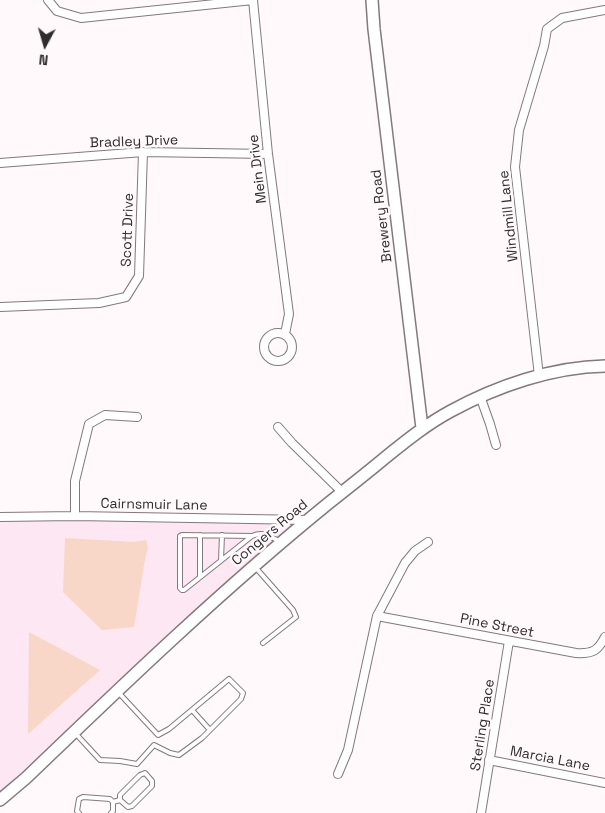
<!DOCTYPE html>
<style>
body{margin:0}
#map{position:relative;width:605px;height:813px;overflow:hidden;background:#fff9fc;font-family:"Space Grotesk",sans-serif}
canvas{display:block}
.north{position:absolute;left:20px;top:20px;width:50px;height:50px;-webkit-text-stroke:4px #fff9fc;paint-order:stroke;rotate:186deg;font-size:14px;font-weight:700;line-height:20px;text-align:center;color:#302b2d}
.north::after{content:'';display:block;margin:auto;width:18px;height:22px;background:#302b2d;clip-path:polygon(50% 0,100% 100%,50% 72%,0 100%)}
</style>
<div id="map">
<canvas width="605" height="813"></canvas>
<div class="north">N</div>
</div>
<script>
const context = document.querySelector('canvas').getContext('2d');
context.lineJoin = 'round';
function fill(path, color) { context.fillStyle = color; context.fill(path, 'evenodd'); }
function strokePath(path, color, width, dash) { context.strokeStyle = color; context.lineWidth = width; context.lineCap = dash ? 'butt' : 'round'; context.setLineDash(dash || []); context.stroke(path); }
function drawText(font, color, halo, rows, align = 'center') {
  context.font = font + ' "Space Grotesk",sans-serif'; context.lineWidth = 5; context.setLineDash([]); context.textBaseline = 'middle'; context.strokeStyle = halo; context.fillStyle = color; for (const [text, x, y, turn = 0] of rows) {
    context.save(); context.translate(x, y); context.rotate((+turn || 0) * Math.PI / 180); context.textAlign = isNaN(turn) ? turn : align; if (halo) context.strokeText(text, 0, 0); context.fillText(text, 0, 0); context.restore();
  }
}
fill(new Path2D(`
 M0,517L308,520L0,800Z`), '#fce7f2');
fill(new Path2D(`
 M65,538L134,542L146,540L148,548L145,559L134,627L102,630L63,592Z
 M29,632L100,670L28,734Z`), '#f9d7c8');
const lane = new Path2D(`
 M200,535V577
 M252,536L182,535L180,536V588L182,590H184L252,536C263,531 270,536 280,542
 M221,560L222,535
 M256,568L293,610L296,617L263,643
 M192,710L210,730
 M76,734L100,760L120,761L137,764L154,745L170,753L179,755L202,738L241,699L243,693L229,679L169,729L158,735L118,692
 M120,800L128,807L132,806L152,786V781L145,773L140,775
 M120,800V795L140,775
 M79,813L77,811L79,799L83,797L110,799L113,802L120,800
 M111,813L113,811V802`);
const street = new Path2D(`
 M48,0L57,11L81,18L253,0
 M253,0L268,154L289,314L285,334
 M0,163L143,152L268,154
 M0,307L99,303L126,297L139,276L143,152
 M264 347a14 14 0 1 1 28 0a14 14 0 1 1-28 0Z
 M539,376L515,167L519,130L544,46L547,29L562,18L605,10
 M480,396L490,424L496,445
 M278,427L292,443L342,492
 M75,516V481L89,424L105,415L137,417
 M0,517L75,516L308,520
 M377,616L576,653C592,654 598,651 605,637
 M489,760L605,783
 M338,774L348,750L377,616L405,563L415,551L428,542
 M481,813L509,641`);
const secondary = new Path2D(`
 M372,0L374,29L422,428
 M0,800L26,778C125,683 224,588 330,502C349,487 368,472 386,457C407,440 427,424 451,411C497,386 552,367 605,366`);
strokePath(lane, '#83787d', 6);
strokePath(street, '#83787d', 10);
strokePath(secondary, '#83787d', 14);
strokePath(lane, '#fff', 4);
strokePath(street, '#fff', 8);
strokePath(secondary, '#fff', 11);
drawText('14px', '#302b2d', '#fff9fc', [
 ["Bradley Drive",134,142,-2],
 ["Mein Drive",258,169,-97],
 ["Brewery Road",382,216,-97],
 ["Windmill Lane",509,216,-96],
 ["Scott Drive",128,230,-88],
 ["Cairnsmuir Lane",154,505,1],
 ["Congers Road",270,533,-40],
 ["Pine Street",497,626,11],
 ["Sterling Place",483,725,-81],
 ["Marcia Lane",550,759,11]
]);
</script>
